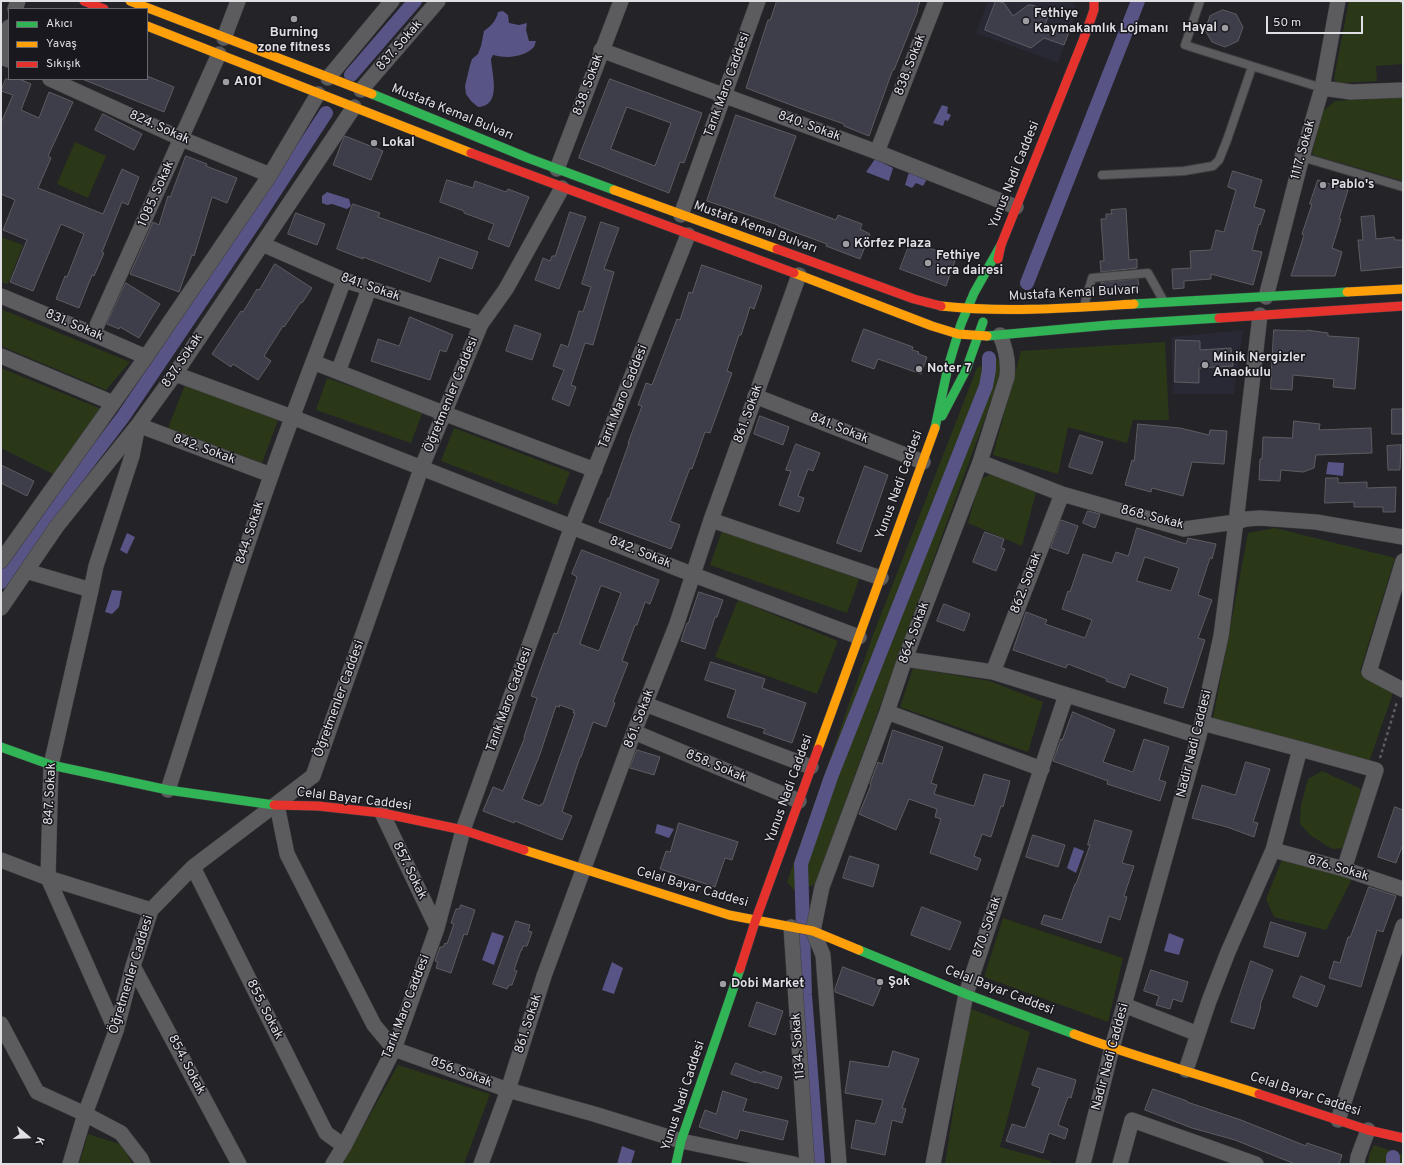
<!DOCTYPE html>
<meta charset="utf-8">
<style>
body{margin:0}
#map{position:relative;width:1404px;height:1165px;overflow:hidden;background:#232328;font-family:Overpass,sans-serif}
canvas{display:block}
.frame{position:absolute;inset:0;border:2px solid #dfdfe4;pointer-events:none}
.legend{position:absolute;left:8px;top:8px;width:140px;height:72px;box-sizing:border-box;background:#19181f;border:1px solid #68686e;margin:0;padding:5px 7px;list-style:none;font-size:12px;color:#dfdfe4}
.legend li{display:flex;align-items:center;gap:8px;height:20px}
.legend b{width:20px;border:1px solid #68686e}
.north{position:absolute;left:8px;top:1117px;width:40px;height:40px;-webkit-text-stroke:3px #19181f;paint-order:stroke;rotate:109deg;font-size:11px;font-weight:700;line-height:16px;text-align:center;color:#dfdfe4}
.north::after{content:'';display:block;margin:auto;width:14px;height:18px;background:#dfdfe4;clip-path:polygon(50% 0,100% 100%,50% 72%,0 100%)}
.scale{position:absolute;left:1266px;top:16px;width:97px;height:18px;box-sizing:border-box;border:2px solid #dfdfe4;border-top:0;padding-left:5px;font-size:12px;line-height:14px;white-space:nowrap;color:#dfdfe4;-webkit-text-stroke:3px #19181f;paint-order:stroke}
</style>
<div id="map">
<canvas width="1404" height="1165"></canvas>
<div class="frame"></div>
<ul class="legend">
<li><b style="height:5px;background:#30b455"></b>Akıcı</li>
<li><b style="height:5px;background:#ff9f0a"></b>Yavaş</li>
<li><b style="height:5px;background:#e5322d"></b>Sıkışık</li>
</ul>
<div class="north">K</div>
<div class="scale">50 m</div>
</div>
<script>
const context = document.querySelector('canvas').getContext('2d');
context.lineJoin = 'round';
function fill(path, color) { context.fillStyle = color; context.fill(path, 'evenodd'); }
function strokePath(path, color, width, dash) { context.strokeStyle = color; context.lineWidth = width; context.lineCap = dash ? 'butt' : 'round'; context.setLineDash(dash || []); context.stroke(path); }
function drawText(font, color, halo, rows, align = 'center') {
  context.font = font + ' Overpass,sans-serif'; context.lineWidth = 3; context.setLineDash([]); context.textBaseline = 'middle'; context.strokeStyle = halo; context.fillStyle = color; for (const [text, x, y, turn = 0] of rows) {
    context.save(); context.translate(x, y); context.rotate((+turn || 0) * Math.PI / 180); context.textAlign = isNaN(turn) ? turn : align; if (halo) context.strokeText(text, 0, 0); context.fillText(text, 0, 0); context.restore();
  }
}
fill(new Path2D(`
 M988,1H1071L1075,5L1077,10L1058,63L976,33Z
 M1243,330L1234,394H1173L1171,337Z`), '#292935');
fill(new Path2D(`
 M1349,1H1403V64L1376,66L1377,81L1340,83L1335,81L1334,78Z
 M1403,97V181L1314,155L1312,153L1323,111L1335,101Z
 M75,142L106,156L88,198L57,184Z
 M1,237L23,245L8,284L1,282Z
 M1,309L130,362L106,390L1,346Z
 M1165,342L1169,420H1133L1127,443L1068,427L1058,474L993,455L1021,351Z
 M997,358L1003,369L815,884L796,892L787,882L873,635L977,368Z
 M1,368L104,410L55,475L1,448Z
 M327,378L423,411L411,443L316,410Z
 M185,385L278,420L262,463L168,428Z
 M454,428L570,472L557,505L441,461Z
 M991,474L1036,492L1022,546L968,523L980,480Z
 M1275,528L1395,558L1360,671L1393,693L1369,762L1213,718L1248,533Z
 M722,531L859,579L847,613L710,565Z
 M738,600L838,641L817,694L715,657Z
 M913,668L990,681L1043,702L1028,752L900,707Z
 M1322,771L1361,789L1345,848L1332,849L1310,835L1300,824L1301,805L1308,779Z
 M1283,857L1352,879L1326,930L1274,917L1266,899Z
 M1003,918L1123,958L1108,1022L984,977Z
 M969,1008L1030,1032L1000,1147L1050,1161L1051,1164H945Z
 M398,1065L490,1094L464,1164H342Z
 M88,1134L123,1145L132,1164H79Z
 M1374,1145L1403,1155V1164H1368L1369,1155Z`), '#2b3818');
fill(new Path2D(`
 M503,11L508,15L509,23L519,25L527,23L526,30L529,41H536L534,47C524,57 508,59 493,55L491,59C492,75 502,106 478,107L471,101L466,94L465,86L470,65L472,59L478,54L481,46L484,31C491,26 496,21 498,12Z
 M942,105L948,107L947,113L951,115L948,121L945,120L943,126L933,123Z
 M875,159L893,168L889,181L866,172Z
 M909,172L927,179L923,186L916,183L912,188L905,185Z
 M327,192L349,199L351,206L347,209L332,204L327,205L322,203V196Z
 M1328,462L1344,463L1343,476L1326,474Z
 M127,533L135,537L127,554L120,550Z
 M112,590L122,591L119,607L112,614L105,612Z
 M657,824L674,829L669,838L655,833Z
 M1074,847L1084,851L1076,873L1067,868Z
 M492,932L504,936L494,965L482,960Z
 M1169,933L1184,939L1179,955L1164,951Z
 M612,962L623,968L614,994L602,990Z
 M622,1146L635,1151L631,1164H617Z`), '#585485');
strokePath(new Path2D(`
 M351,75L415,1
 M1027,283L1138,1
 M1,582L48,515L123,417L254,223L326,113
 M818,1164L805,995L801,864L831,777L986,386L989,370V358
 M1393,1164V1157`), '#585485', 14);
const building = new Path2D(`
 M777,1H920L917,10H918L894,70L893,69L869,136L844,126V124L807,111L746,88L768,20H770Z
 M996,1L1004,3L1013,16L1028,5H1032L1050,11L1045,25L1069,32L1064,45L1044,38L1031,48L985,30Z
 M1223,10L1236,14L1243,27L1238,41L1225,47L1212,42L1205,30L1210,16Z
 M147,76L174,87L164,112L82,79H147Z
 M6,79H19L31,84L21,110L39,118L49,92L73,102L48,156L51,158L38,188L103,214L122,169L139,177L128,205L122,202L102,252L104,253L94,276L92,275L79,308L56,299L65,276L67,277L84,234L61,224L33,291L10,282L27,240L3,230L15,200L1,194V123L13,95L1,91Z
 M610,79L702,113L684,163L680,162L669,193L579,158ZM627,107L671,123L655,166L611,149Z
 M103,114L142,134L134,150L95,130Z
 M736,115L796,136L774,197L836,220L838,215L862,224L860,229L870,234L860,259L826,246L827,244L778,226V225L707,201Z
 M345,136L383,151L371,180L333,165L342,142Z
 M186,156L207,164L206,166L237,178L227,203L212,197L194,256L192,255L179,292L130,274L153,222L159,225L168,196L170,197Z
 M1233,171L1262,180L1254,207L1265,210L1260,225L1259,224L1252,250L1262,252L1253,285L1211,274V279L1184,281V288L1173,289L1172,269L1191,268L1190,251L1211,250L1216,230L1224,232L1236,190L1228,187Z
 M447,180L473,188L475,181L506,192L508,189L529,197L509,247L488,239L494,224L464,213V211L440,202Z
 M1318,180L1348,190L1339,219H1341L1332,248L1342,252L1335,276H1291L1304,235L1302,234L1312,204H1310Z
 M353,204L380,213L378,217L478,252L472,269L439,257L430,282L363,257V259L337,249Z
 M1126,209L1129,260L1137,259V268L1101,272L1100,261H1104L1101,219H1106V214H1112L1111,210Z
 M570,212L586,217L559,289L535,280L543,258L550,261L552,256H555Z
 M296,213L325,224L317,245L288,234Z
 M1374,216L1376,239L1394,237L1395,240H1403V267L1361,271L1358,240H1363L1361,217Z
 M601,222L619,228L604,269L614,272L593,345L585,343L571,385L576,387L569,406L552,399L564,370L553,366L561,344L568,347L579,311L583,312L591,287L582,284Z
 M911,241L956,258L946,286L900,269Z
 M275,264L312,288L302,303L301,302L284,327L283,326L264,356L271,361L258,380L233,364L231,367L212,354L241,311L243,312L257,289L259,290Z
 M702,265L762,286L754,309L750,307L741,335H739L727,371L732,373L710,433L705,432L692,469L690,468L670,521L680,525L671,549L599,522L608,498L609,499L629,443H628L642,406L638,405L646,383L652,385L677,319L680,320L689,292L692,293Z
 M1138,279L1139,291L1102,293L1101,283Z
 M126,283L160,304L139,338L120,327L119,329L107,324Z
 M410,317L453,335L446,352L440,350L430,380L371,361L378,339L399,346Z
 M515,325L541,334L532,360L506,351Z
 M864,329L913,347L912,350L919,352L918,354L927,357L921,374L878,359L874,369L852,361Z
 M1274,330L1307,331V330L1328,333V336L1359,338L1355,389L1333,387L1334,379L1293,375L1292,390L1271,389Z
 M1176,340L1200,341V350L1231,348L1233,366L1199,368V383L1175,382Z
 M1392,409H1403V434H1392Z
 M760,416L789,427L783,445L754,434Z
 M1294,421L1320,424L1319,430L1371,428L1372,453L1316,455L1314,468L1303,472L1281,470L1280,481L1259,480L1260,459H1262L1263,437L1292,438Z
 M1138,424L1180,428L1209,435L1210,430L1227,431L1224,464L1192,462L1183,496L1152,488L1151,492L1125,485L1132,460L1134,461Z
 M1080,435L1103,442L1092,474L1069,467Z
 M796,444L820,453L813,471L808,469L798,496L804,498L799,512L779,505L791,471L786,470Z
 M1401,445L1400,470H1388L1387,446Z
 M1,465L34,481L27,496L1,483Z
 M865,466L888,475L861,552L837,543Z
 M1326,478H1338V483L1367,482V488L1396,487L1395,512H1383V507H1354V502L1325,503Z
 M1088,511L1100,514L1095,528L1083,523Z
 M1061,520L1078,526L1068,554L1051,548Z
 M1137,528L1186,544L1188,538L1216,544L1212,559L1210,558L1198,595L1212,600L1198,638L1205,640L1183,708L1164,703L1168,688L1130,674L1125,688L1106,681L1107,679L1068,664L1066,668L1013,650L1026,612L1047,620L1045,624L1085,638L1092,620L1062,609L1068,591L1070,592L1083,554L1112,563L1116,552L1128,556ZM1145,557L1179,568L1171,591L1137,581Z
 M985,532L1004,539L1001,548L1005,549L996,571L973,562Z
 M582,550L659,580L650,604L645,602L637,625H635L622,661L628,663L613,702L615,703L606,727L593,722L581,757H580L562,812L572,816L562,840L515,821L514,823L483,811L493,787L503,791L525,737H524L537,698L531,696L554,633L557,634L577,577L572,574ZM601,586H603L621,593L599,651L580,644ZM560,705L574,710L573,713H575L543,804H541L540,806L522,799L540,754L556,706L559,707Z
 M699,592L723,600L717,617H715L705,649L681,641L687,623H688Z
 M944,604L970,614L964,631L937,621Z
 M711,662L765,679L762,688L806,703L792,743L763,733L765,729L727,717L736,690L705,680Z
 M1073,712L1115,730L1103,762L1133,772L1144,739L1169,747L1159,780L1166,782L1160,801L1107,784L1108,781L1053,761L1061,739L1062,740Z
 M893,730L943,747L931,783L937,785L934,794L974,806L984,774L1010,781L1003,807L1001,806L991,837L982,834L974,856L981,859L977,870L930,853L941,819L935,817L937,809L909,799L896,830L859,814L871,785L870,784L878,762L882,764Z
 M637,750L660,757L654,775L630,768Z
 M1246,762L1270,769L1253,822L1258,823L1254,837L1227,827L1192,818L1202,785L1235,795Z
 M1395,807L1403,810V844L1396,863L1378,857Z
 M1095,820L1132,831L1122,863L1134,866L1124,896L1127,897L1120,920L1109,916L1101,943L1041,924L1044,915L1062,920L1075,884H1076L1090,845H1088Z
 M679,823L738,842L732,860L725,858L715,887L660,869L666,851L670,852Z
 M1033,835L1065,845L1058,867L1026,857Z
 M850,856L879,865L873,887L843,878Z
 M1369,887L1396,896L1383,932L1377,930L1361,987L1329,978L1334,961L1340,963L1348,937H1350Z
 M461,905L475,910L467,935L464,934L451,973L436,968L438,962L435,961L440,947H443L445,943L447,944L454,924L451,923L456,909H459Z
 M922,907L961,922L950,950L911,935Z
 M516,921L530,925L528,931L532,932L527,946H523L522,950H521L514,970L517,971L512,985H509L507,989L493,984Z
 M1271,922L1306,933L1298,957L1264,947Z
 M1251,961L1273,970L1260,1005L1261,1006L1254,1029L1231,1022Z
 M843,967L883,982L873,1006L835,992V989Z
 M1151,970L1188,982L1182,1002L1173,999L1170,1009L1156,1005L1159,996L1144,991Z
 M1301,976L1325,986L1317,1007L1293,997Z
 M757,1002L783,1011L775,1035L749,1026Z
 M893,1051L919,1059L902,1108L906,1109L902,1123L892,1120L885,1155L851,1148L856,1120L875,1124L883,1100L845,1093L850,1061L888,1067Z
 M736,1063L762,1073L763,1071L782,1077L778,1089L756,1082V1083L731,1074Z
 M1038,1068L1076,1080L1071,1098L1068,1097L1058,1125L1068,1129L1065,1139L1049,1133L1043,1153L1006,1141L1012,1124L1025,1128L1040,1088L1032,1085Z
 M1153,1089L1187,1101V1102L1241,1120L1306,1146L1307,1143L1342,1155L1339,1164H1295L1235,1140L1192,1128L1145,1110Z
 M723,1091L747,1099L743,1111L788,1121L783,1140L740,1130L737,1139L699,1127L705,1110L716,1114Z`);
fill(building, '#3e3d4a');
strokePath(building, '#5d5d61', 1);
const lane = new Path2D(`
 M1200,1L1185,45L1322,88
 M1302,157L1403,187
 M1102,175L1184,171L1213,166L1219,160L1227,140L1252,67
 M1084,306L1092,278L1148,273L1163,300`);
const street = new Path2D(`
 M15,9L18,1
 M224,38L238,1
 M1,49L9,27
 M601,50L877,152L1016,207
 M1,57L9,60
 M328,78L392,1
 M50,79L182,139L270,175
 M1322,88L1351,92L1403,90
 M361,90L438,1
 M877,152L936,1
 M557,169L621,1
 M681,215L758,1
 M262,244L344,280L481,324
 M1,296L93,334L146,357
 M1266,297L1302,157L1322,88L1338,1
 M93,334L219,54
 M1,356L113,403
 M313,362L443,413L595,470
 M338,372L369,289
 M175,374L292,417L694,575L859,637
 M755,396L923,462
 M980,462L1062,494L1184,529L1236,522L1246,519L1260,518L1316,522L1403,537
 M711,520L881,578
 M1,561L146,357L270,175L318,94
 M1403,561L1369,672L1403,690
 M26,571L91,590L51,765L48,878L116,1031
 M91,590L96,566L132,456L138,425L271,475
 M1,608L57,526L138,425L175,374L354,107
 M905,659L993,672L1199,736
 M993,672L1062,494
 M645,704L811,767
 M887,712L1042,769
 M634,732L799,801
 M1300,749L1376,770L1344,869
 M168,790C202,685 234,580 271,476C294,410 320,345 344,280
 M277,805L287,854L374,1025L394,1049L508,1090L594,1114L681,1141L794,1164
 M382,813L437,928
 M1273,850L1344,869L1403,889
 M1,860L48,878L151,910
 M193,867L326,1133L344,1146
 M791,927L807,1164
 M133,966L239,1164
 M1124,1005L1198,1034
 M1,1024L37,1092L85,1114L121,1133L141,1159L143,1164
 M1186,1070L1209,1001L1228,952L1273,850L1300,749L1202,723
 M1338,1120L1403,926
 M70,1164L85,1114L116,1031L133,966L151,910L193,867L313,776L421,469L481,324L506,289L562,188
 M333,1164L344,1146L394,1049L437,928L463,830L572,526L688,235
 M481,1164L508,1090L544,976L634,732L676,626L711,520L799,275
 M839,1164L823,955L813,931L822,887L887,712L905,659L980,462L1007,377C1009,361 1006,349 1000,335
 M933,1164L966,994L1066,695
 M1083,1164L1112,1048L1199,736L1221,636L1236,522L1260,315
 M1120,1164L1132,1120L1256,1164
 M1357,1164L1358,1157L1368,1130`);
const fast = new Path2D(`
 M372,94L528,158L614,190
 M1134,304L1347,292
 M987,336L1109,325L1219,318
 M942,416L966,370L983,322
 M935,428L948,367L961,324L974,293L1001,245
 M1,747L51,765L168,790L274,805
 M859,950L966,994L1074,1034
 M676,1164L681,1141L740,969`);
const slow = new Path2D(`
 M130,1L372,94
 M147,26L471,153
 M614,190L777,249
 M794,273L932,326L958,334L987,336
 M1347,292L1403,289
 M941,306C1005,313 1070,308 1134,304
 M818,749L935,428
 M524,850L729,915L813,931L859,950
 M1074,1034C1135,1057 1198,1074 1259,1094`);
const jam = new Path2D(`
 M84,1L104,9
 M471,153L794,273
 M777,249L914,299L941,306
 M998,259L1001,245L1084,38L1094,10V1
 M1219,318L1403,306
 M274,805L318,806L382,813L463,830L524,850
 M740,969L756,919L818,749
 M1259,1094L1368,1130L1403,1138`);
strokePath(lane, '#3f3f42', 10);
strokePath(street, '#3f3f42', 16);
strokePath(fast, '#3f3f42', 10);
strokePath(slow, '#3f3f42', 10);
strokePath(jam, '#3f3f42', 10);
strokePath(new Path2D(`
 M1400,1L1403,3
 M1380,758L1397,702`), '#5d5d5f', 2.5, [3, 3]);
strokePath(lane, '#5c5c5f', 8);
strokePath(street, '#5c5c5f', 15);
strokePath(fast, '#30b455', 9);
strokePath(slow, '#ff9f0a', 9);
strokePath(jam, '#e5322d', 9);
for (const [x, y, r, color] of [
 [294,19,4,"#9d9da2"],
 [1026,21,4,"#9d9da2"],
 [1225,28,4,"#9d9da2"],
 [226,82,4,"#9d9da2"],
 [374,143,4,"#9d9da2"],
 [1323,185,4,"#9d9da2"],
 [846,244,4,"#9d9da2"],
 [928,263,4,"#9d9da2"],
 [1205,365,4,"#9d9da2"],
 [919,369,4,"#9d9da2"],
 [880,982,4,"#9d9da2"],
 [723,984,4,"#9d9da2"]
]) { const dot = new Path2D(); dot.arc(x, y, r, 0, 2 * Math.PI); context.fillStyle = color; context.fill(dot); strokePath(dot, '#19181f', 1.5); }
drawText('bold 13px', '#dfdfe4', '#19181f', [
 ["Fethiye",1034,14],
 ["Kaymakamlık Lojmanı",1034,29],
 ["Hayal",1217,28,"right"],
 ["Burning",294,33,"center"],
 ["zone fitness",294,48,"center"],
 ["A101",234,82],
 ["Lokal",382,143],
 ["Pablo's",1331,185],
 ["Körfez Plaza",854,244],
 ["Fethiye",936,256],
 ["icra dairesi",936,271],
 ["Minik Nergizler",1213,358],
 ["Anaokulu",1213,373],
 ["Noter 7",927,369],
 ["Şok",888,982],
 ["Dobi Market",731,984]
], 'left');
drawText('13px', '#dfdfe4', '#19181f', [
 ["837. Sokak",400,46,-49],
 ["838. Sokak",911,65,-69],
 ["838. Sokak",589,85,-70],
 ["Tarık Maro Caddesi",728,85,-70],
 ["Mustafa Kemal Bulvarı",452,113,22],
 ["840. Sokak",809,127,20],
 ["824. Sokak",159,128,24],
 ["1117. Sokak",1304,150,-75],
 ["Yunus Nadi Caddesi",1015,175,-68],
 ["1085. Sokak",157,194,-66],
 ["Mustafa Kemal Bulvarı",755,228,20],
 ["841. Sokak",370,288,19],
 ["Mustafa Kemal Bulvarı",1074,294,-3],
 ["831. Sokak",74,326,23],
 ["837. Sokak",183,361,-56],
 ["Öğretmenler Caddesi",452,395,-68],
 ["Tarık Maro Caddesi",624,397,-68],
 ["861. Sokak",749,414,-70],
 ["841. Sokak",839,429,22],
 ["842. Sokak",204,450,20],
 ["Yunus Nadi Caddesi",900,485,-70],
 ["868. Sokak",1152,518,14],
 ["844. Sokak",251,533,-72],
 ["842. Sokak",640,553,22],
 ["862. Sokak",1027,583,-69],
 ["864. Sokak",915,633,-70],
 ["Öğretmenler Caddesi",340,699,-70],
 ["Tarık Maro Caddesi",510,700,-70],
 ["861. Sokak",640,719,-69],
 ["Nadir Nadi Caddesi",1195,744,-76],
 ["858. Sokak",716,767,23],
 ["Yunus Nadi Caddesi",790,789,-70],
 ["847. Sokak",51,794,-87],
 ["Celal Bayar Caddesi",354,800,7],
 ["876. Sokak",1338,869,16],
 ["857. Sokak",409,871,64],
 ["Celal Bayar Caddesi",692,888,16],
 ["870. Sokak",988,927,-71],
 ["Öğretmenler Caddesi",132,975,-73],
 ["Celal Bayar Caddesi",999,991,21],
 ["Tarık Maro Caddesi",407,1007,-69],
 ["855. Sokak",264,1010,63],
 ["861. Sokak",529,1024,-72],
 ["1134. Sokak",799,1046,-94],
 ["Nadir Nadi Caddesi",1111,1057,-75],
 ["854. Sokak",186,1065,62],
 ["856. Sokak",461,1073,20],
 ["Celal Bayar Caddesi",1305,1095,18],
 ["Yunus Nadi Caddesi",684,1096,-72]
]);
</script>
